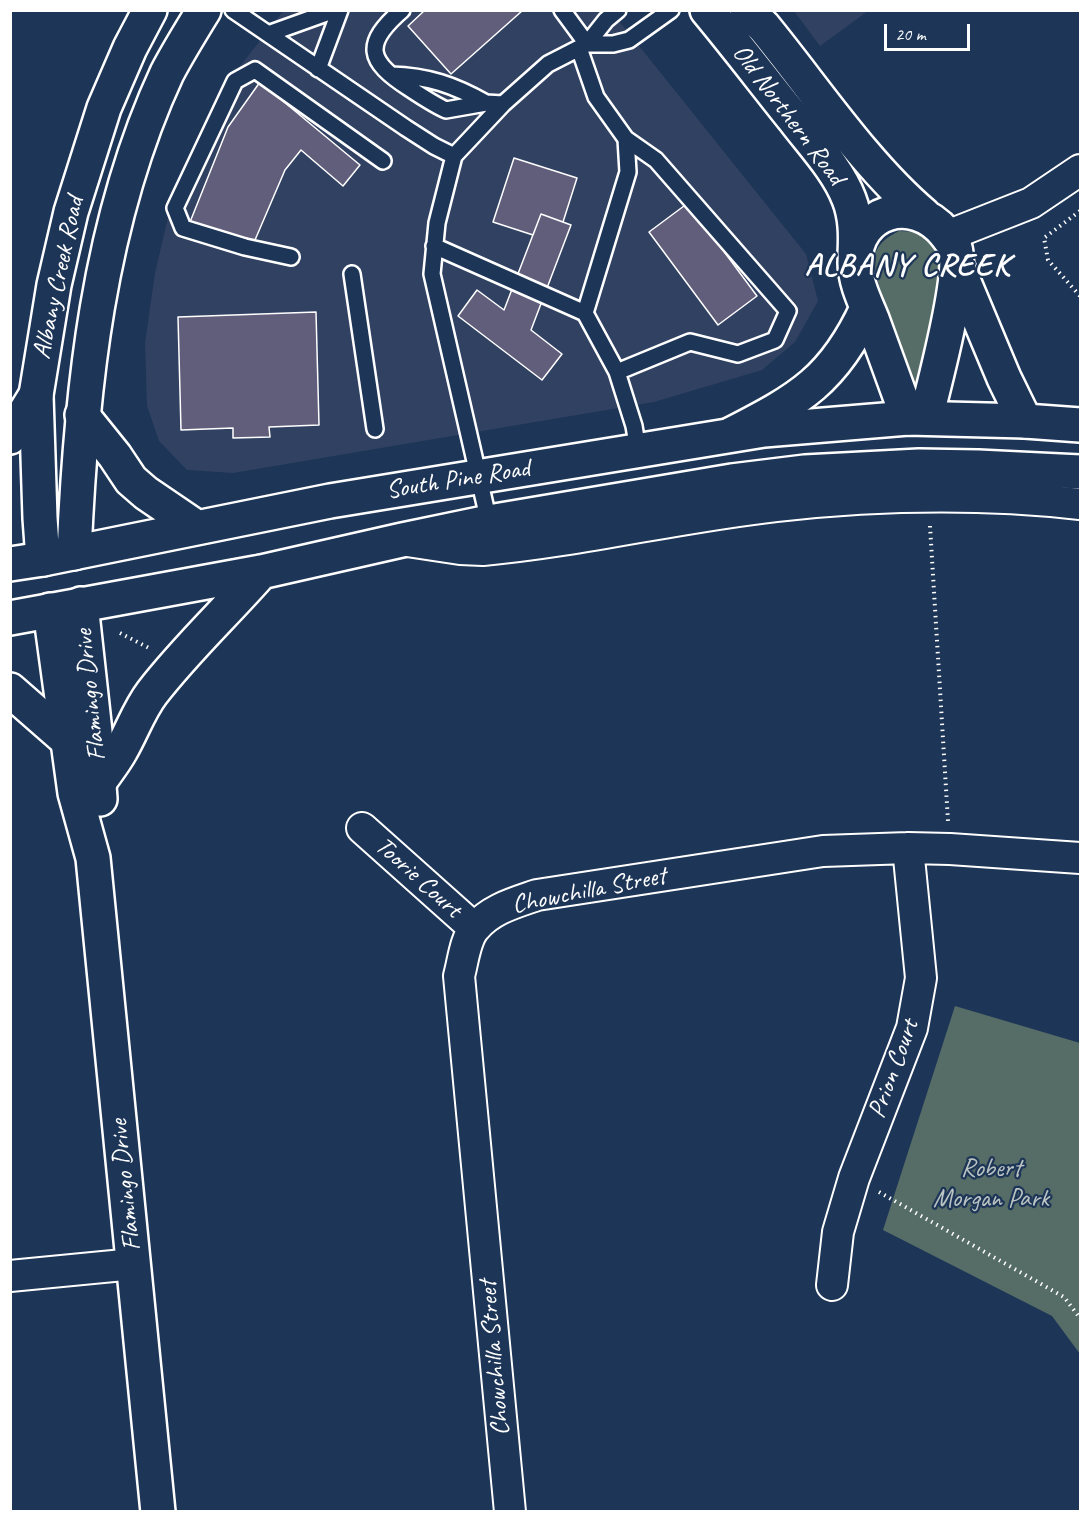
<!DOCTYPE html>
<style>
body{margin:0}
#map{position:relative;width:1091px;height:1522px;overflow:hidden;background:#1d3557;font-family:Caveat,sans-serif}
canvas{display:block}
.frame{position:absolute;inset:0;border:12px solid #fff;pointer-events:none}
.scale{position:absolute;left:884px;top:24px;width:86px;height:27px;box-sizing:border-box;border:3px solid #fff;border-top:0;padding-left:8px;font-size:18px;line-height:21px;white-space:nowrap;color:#fff;-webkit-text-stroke:4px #1d3557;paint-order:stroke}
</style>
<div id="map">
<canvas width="1091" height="1522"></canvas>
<div class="frame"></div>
<div class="scale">20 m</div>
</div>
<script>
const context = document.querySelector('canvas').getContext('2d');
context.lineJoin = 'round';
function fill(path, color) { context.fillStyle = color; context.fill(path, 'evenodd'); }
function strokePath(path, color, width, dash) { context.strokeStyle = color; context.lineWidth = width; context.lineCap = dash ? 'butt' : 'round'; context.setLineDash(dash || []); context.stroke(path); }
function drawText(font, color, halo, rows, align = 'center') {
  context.font = font + ' Caveat,sans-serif'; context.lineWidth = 4.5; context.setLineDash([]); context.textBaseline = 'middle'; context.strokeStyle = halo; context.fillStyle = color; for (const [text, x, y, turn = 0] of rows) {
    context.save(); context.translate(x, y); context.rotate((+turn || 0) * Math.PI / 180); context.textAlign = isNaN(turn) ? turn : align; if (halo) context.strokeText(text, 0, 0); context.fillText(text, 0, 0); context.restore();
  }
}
fill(new Path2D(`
 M283,11H611L806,254L818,301L795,342L762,370L654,402L233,473L187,470L159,441L147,406L145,343L155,273L173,196L234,74Z
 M794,11H868L820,46Z`), '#314162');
fill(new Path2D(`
 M899,231C928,231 939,243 941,272L920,390H913L874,270C872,250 881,240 899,231Z
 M955,1006L1080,1043V1354L1052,1316L883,1230Z`), '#566c67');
const building = new Path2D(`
 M425,10H521L522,11L451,74L408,26Z
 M260,82L360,165L343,186L301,150L285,170L252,247L190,222L228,127Z
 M514,158L577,178L563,222L541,214L533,235L493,222Z
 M688,203L757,296L718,325L649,232Z
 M541,214L571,225L531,330L562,354L542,380L458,316L477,290L504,310Z
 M316,312L319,425L269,427L270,437L233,438V428L181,430L178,317Z`);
fill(building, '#615e7b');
strokePath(building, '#fff', 1.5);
const service = new Path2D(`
 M233,10L406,128L434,146L454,156
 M402,10C363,44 367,61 409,88C421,96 433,104 446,110L486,103L503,104
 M562,10L587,44
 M268,34L335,10
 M587,44L606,20L618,10
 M579,48L596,97L626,139L656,160L788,311L775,340L738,354L690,342L617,372
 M318,69L340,10
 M391,75C428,76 454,85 486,103
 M434,246L585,313L617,372L634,426L638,450
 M291,257L245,247L183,228L175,208L235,81L255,70L383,161
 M352,274L375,429
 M585,313L628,172L626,139
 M489,522L432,274L437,223L454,156L503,104L548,64L587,44H613L629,40L671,10`);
const minor = new Path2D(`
 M947,236L1031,203L1080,170
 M407,541L460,549L483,550C582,541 678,517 776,506C875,495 981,493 1080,504
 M362,828L474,928
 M10,1276L134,1264
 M832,1285L838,1232L854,1178L912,1028L921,978L908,848
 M510,1512L459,976C463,962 465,939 475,928C491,909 514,903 537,895L823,851L908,848L950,849L1080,858`);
const tertiary = new Path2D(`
 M707,10C737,46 765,83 794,119C813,144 838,170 849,199C856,217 856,235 855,254
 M747,10L764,27C814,88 864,164 924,215
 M958,268L1004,378L1025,421
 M908,418C896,385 884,352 872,319C865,302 855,282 855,263C855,210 913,194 945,233C948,237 953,243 955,248C964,276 934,384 926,418
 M732,434C800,399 834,380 867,308
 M81,604L95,732L100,799
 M50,610L75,793L93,858L158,1512`);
const primary = new Path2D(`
 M74,553C81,392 98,221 167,73C178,52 191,31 204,10
 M43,559L40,518L36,395L54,285L71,212L104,108L130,48L150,10`);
const trunk = new Path2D(`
 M82,415L115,456L131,480L146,493L196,527
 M10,437L36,395
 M10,564L43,559L330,501L764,430L908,418L1025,421L1080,425
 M10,618L261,572L402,540L489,522L732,481L805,472L919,466L978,467L1080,472
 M10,690L66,739
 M100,781C107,771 115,761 121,750C132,731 139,710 152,693C185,650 225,613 261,572`);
strokePath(service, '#fff', 20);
strokePath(minor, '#fff', 34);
strokePath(tertiary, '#fff', 38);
strokePath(primary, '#fff', 38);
strokePath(trunk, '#fff', 38);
strokePath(new Path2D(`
 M1080,211L1044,238L1048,260L1080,296
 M930,526L948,821
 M120,633L149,648
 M879,1192L1064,1297L1080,1318`), '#fff', 4, [1.5, 4.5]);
strokePath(service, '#1d3557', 15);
strokePath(minor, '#1d3557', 30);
strokePath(tertiary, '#1d3557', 33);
strokePath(primary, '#1d3557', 33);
strokePath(trunk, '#1d3557', 33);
drawText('26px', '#fff', '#1d3557', [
 ["Old Northern Road",788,115,53],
 ["Albany Creek Road",59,278,-78],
 ["South Pine Road",458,480,-9],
 ["Flamingo Drive",91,695,-96],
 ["Toorie Court",418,878,42],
 ["Chowchilla Street",589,891,-11],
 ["Prion Court",894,1069,-70],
 ["Flamingo Drive",126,1185,-96],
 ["Chowchilla Street",495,1358,-95]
]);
drawText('26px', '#bbc4c2', '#1d3557', [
 ["Robert",991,1169],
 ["Morgan Park",991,1199]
]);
context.letterSpacing = '1.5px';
drawText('bold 32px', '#fff', '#1d3557', [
 ["ALBANY CREEK",908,267]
]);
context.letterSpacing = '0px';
</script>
